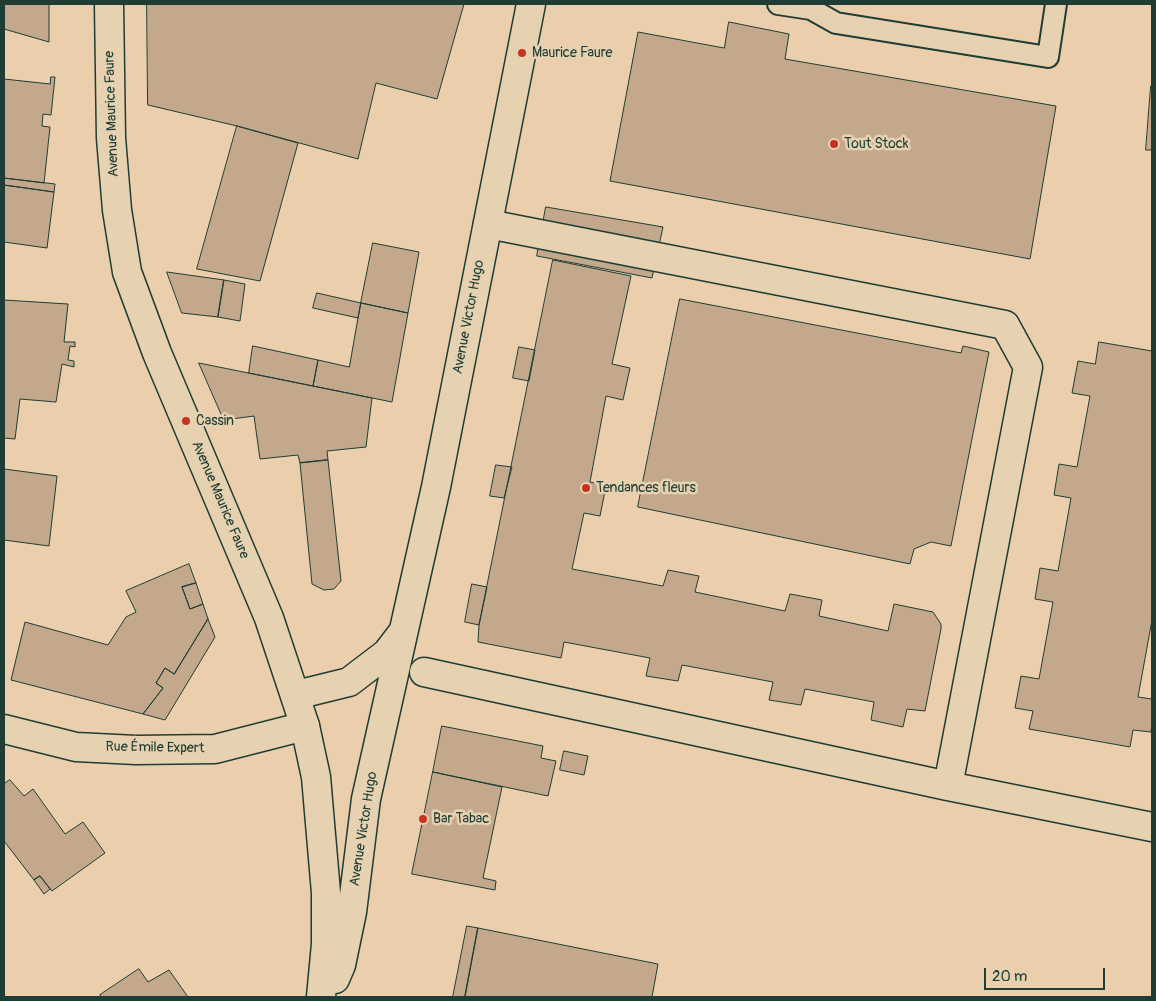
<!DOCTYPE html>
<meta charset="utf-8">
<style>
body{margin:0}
#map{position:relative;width:1156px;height:1001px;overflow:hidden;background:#ebcfad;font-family:Pangolin,sans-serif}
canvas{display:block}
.frame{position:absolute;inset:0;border:5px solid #1f3d34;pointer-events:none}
.scale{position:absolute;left:984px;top:968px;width:121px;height:22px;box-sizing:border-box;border:2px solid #1f3d34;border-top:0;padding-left:6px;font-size:15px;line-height:18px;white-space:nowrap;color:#1f3d34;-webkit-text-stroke:4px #e6d1b0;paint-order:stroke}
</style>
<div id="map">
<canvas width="1156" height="1001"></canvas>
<div class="frame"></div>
<div class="scale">20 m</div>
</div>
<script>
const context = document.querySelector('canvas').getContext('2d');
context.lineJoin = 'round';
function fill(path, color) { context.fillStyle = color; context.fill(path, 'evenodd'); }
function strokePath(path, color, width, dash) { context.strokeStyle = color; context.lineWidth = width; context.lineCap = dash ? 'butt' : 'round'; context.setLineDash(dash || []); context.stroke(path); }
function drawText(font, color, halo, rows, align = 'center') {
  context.font = font + ' Pangolin,sans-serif'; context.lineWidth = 5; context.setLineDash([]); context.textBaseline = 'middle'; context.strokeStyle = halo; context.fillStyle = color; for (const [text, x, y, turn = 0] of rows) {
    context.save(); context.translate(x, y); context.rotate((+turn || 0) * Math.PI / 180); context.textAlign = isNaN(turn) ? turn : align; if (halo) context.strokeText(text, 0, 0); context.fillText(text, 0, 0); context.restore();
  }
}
const building = new Path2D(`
 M4,4H49V42L4,29Z
 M147,4H464L437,99L376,83L358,159L237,126L148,105Z
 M729,22L789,34L785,59L1056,106L1030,259L610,181L638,32L724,48Z
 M51,77H55L51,115L43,114L42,126L50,127L44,183L4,178V79L50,84Z
 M1151,86H1152V150H1146Z
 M237,126L298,143L260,281L197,269Z
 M4,178L55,184L54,192L4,185Z
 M4,185L54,192L47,248L4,242Z
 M546,207L663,227L652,278L537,256Z
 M373,243L419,252L408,313L361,303Z
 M553,260L631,276L612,364L630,368L623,400L606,396L590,482L606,486L600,516L584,513L572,569L663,586L668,570L699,576L695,592L785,611L790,594L822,600L819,616L888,631L894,604L933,612L941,624V629L925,711L907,709L903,727L871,720L874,702L805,689L801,705L769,700L773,682L682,665L678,681L646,676L650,658L564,642L561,658L478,642L479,625Z
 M167,272L224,280L218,317L182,313Z
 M224,280L245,284L240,321L218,317Z
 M317,293L361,303L358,318L313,308Z
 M680,299L961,353L963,346L989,352L951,546L931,542L914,549L910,564L638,507Z
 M4,300L68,304L64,342H75V347L70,346L68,360L74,361V367L62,364L56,402L20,399L15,439L4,438Z
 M361,303L408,313L392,402L313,386L318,360L349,367Z
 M1099,342L1152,351V620L1138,697L1152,699V723L1151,732L1133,730L1130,747L1029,729L1033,711L1015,708L1021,676L1039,679L1053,602L1035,599L1040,568L1058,571L1071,498L1054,495L1059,464L1077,467L1090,396L1072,393L1078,361L1095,364Z
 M253,346L318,360L313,386L249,373Z
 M519,347L535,350L529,381L513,378Z
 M199,363L372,398L366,447L327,451L328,460L300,463L298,455L260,459L254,416L224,420Z
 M328,460L341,581L334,589L324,590L312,584L300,463Z
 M496,465L512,467L504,498L490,496Z
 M4,469L57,476L49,546L4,540Z
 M189,564L196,583L182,587L190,609L203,604L208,619L174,674L165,668L156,683L163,688L143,714L11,680L25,622L108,645L126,617L136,612L126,591Z
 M196,583L203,604L190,609L182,587Z
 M472,584L487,587L479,625L465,622Z
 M208,619L215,637L165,720L143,714L163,688L156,683L165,668L174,674Z
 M442,726L543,746L541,758L556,761L548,796L433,772Z
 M564,751L588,756L584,775L560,770Z
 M433,772L502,787L483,878L496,881L495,890L412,874Z
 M10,780L24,796L33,789L65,834L83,822L105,853L52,891L40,876L34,880L4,841V784Z
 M40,876L50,889L44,894L34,880Z
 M467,926L478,928L465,997H453Z
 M478,928L658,964L652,997H465Z
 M139,969L148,982L169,970L188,997H102L100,995Z`);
fill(building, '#c3a88b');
strokePath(building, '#1f3d34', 1);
const lane = new Path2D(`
 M778,4L811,9L836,23L1048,57L1056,4`);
const street = new Path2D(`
 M488,224L1005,325L1028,367L948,786L1152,827
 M424,672L948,786
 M4,729L76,747L136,750L215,749L305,726`);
const secondary = new Path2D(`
 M109,4L111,138L117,210L127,272L157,353L269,618L305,726L316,777L326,893V944L321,997
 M296,695L349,682L387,653L403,632
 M335,979L341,965L352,912L366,799L436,487L531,4`);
strokePath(lane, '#1f3d34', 24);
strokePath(street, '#1f3d34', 31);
strokePath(secondary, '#1f3d34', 31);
strokePath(lane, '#e6d1b0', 20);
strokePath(street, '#e6d1b0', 28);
strokePath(secondary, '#e6d1b0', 28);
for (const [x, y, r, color] of [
 [522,53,5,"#c8321e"],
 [834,144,5,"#c8321e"],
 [186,421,5,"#c8321e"],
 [586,488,5,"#c8321e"],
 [423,819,5,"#c8321e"]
]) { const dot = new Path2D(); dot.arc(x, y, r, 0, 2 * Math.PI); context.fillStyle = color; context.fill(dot); strokePath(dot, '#e6d1b0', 2); }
drawText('14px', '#1f3d34', '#e6d1b0', [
 ["Maurice Faure",532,53],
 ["Tout Stock",844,144],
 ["Cassin",196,421],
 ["Tendances fleurs",596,488],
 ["Bar Tabac",433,819]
], 'left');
drawText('14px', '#1f3d34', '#e6d1b0', [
 ["Avenue Maurice Faure",112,114,-92],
 ["Avenue Victor Hugo",469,317,-79],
 ["Avenue Maurice Faure",220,500,67],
 ["Rue Émile Expert",155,748,1],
 ["Avenue Victor Hugo",364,829,-81]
]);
</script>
